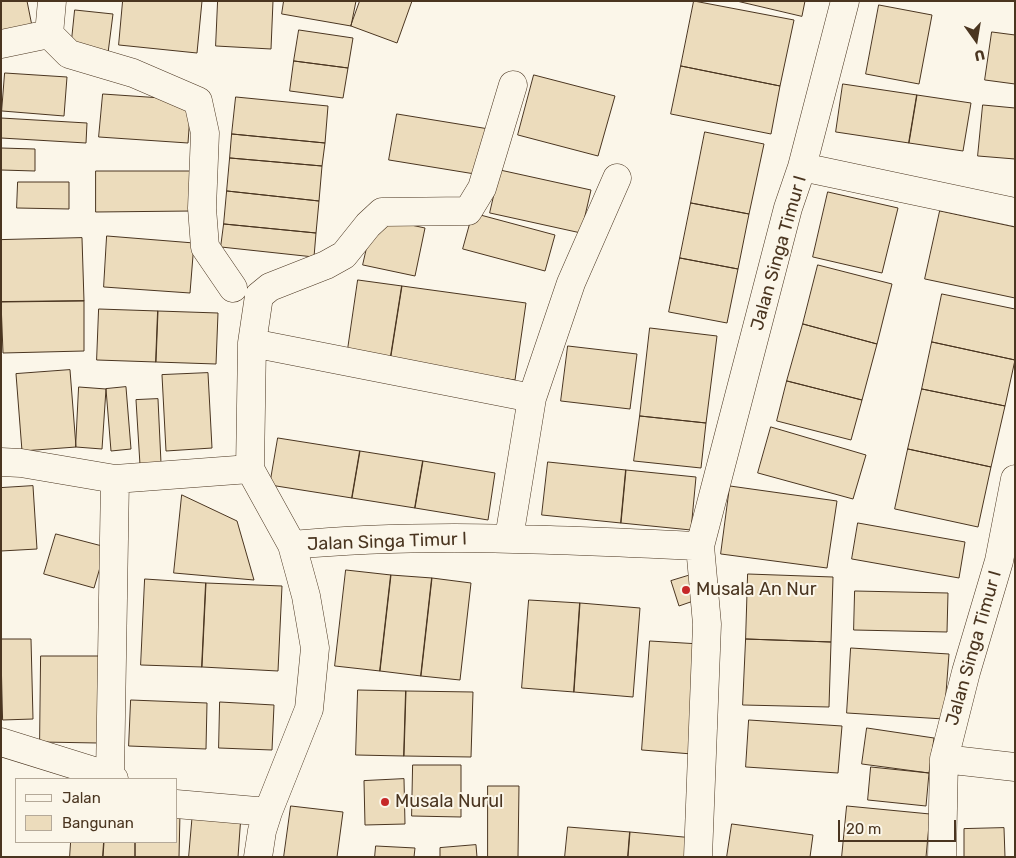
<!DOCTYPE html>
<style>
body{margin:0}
#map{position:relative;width:1016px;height:858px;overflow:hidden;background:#fbf6e9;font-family:Rubik,sans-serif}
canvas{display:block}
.frame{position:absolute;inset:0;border:2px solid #4a3520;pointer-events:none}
.legend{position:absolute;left:15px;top:778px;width:162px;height:65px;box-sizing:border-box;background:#fbf6e9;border:1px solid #b4a999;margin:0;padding:6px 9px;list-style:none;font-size:15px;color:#4a3520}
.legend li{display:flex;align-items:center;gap:10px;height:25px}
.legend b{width:25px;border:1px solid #b4a999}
.north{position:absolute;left:951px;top:15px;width:50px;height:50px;-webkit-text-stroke:4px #fbf6e9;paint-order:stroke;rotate:167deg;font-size:14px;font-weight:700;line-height:20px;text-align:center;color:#4a3520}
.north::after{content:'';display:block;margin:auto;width:18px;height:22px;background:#4a3520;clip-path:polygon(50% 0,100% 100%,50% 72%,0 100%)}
.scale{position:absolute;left:838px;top:820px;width:118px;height:22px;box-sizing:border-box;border:2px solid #4a3520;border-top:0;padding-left:6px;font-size:15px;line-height:18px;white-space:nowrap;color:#4a3520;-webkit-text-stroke:4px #fbf6e9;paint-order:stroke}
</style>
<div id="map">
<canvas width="1016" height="858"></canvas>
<div class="frame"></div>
<ul class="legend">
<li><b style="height:6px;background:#fbf6e9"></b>Jalan</li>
<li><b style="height:14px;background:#ecdcbc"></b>Bangunan</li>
</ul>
<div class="north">U</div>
<div class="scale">20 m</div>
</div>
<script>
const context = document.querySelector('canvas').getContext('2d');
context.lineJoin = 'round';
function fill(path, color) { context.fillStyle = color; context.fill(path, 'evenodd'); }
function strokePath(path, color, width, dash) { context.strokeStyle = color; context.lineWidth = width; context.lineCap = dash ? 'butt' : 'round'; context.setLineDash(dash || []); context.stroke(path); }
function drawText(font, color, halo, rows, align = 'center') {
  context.font = font + ' Rubik,sans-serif'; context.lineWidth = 4; context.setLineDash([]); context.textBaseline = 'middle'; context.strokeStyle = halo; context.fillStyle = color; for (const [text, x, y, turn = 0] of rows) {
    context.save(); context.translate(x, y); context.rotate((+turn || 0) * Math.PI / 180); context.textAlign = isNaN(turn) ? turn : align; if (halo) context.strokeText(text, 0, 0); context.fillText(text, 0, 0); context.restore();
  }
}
const building = new Path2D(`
 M1,1H27L32,26L1,32Z
 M123,1H202L197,53L119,45Z
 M218,1H273L271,49L216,46Z
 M284,1H356L351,26L282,14Z
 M360,1H412L397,43L351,26Z
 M694,1L794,20L780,86L681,66Z
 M737,1H805L802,16Z
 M879,5L932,15L919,84L866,74Z
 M75,10L113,14L108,53L71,49Z
 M299,30L353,38L348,68L294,61Z
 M992,32L1015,35V84L985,80Z
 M294,61L348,68L343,98L290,91Z
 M681,66L780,86L771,134L671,114Z
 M5,73L67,77L64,116L2,111Z
 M534,75L615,96L598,156L518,135Z
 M843,84L917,95L909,143L836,132Z
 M103,94L191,100L188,143L99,137Z
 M917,95L971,103L963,151L909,143Z
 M236,97L328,106L325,143L232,134Z
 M983,105L1015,108V159L978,156Z
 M397,114L489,129L481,175L389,160Z
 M1,118L87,123L86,143L1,138Z
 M705,132L764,144L749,214L691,203Z
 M232,134L325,143L322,166L230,158Z
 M1,148L35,149V171L1,170Z
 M230,158L322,166L319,201L227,191Z
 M500,170L591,190L581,233L490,213Z
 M96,171H192V211L96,212Z
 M18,182H69V209L17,208Z
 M227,191L319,201L316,233L224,224Z
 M828,192L898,208L882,273L813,257Z
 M691,203L749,214L738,269L680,258Z
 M940,211L1015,227V298L925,279Z
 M473,213L555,235L545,271L463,249Z
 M374,217L425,228L415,276L363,265Z
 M224,224L316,233L314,257L221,247Z
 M107,236L194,243L190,293L104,287Z
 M82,238L84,301L1,302V240Z
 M680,258L738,269L727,323L669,312Z
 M818,265L892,284L877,344L803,324Z
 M358,280L402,286L390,362L347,356Z
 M402,286L526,303L515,380L390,362Z
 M942,294L1015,309V360L932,342Z
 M84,301V351L3,353L1,302Z
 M99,309L158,311L156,362L97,360Z
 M158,311L218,313L216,364L156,362Z
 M803,324L877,344L862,400L787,381Z
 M650,328L717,336L706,423L640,416Z
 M932,342L1015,360L1005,406L922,389Z
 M568,346L637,354L630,409L561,401Z
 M70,370L76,447L22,451L16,374Z
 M208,373L212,448L166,451L162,375Z
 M787,381L862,400L851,440L777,421Z
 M79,387L106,389L102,449L76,447Z
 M126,387L131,449L111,451L106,389Z
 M922,389L1005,406L991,467L908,449Z
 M158,399L161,463L140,465L136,400Z
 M640,416L706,423L701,468L634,461Z
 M771,427L866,455L853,499L758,473Z
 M278,438L360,451L352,498L270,485Z
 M908,449L991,467L978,527L895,509Z
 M360,451L423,461L415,508L352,498Z
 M423,461L495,473L488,520L415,508Z
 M548,462L626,470L621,523L542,515Z
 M626,470L696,477L691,530L621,523Z
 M33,486L37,549L1,551V488Z
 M730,486L837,501L827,568L721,554Z
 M182,495L237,521L254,580L174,573Z
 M858,523L965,542L959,578L852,559Z
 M56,534L106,547L94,588L44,574Z
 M346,570L391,575L380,671L335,666Z
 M694,574L702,598L679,606L671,581Z
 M748,574L833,577L831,642L746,639Z
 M391,575L432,578L421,676L380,671Z
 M432,578L471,583L460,680L421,676Z
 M145,579L206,583L202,667L141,665Z
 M206,583L282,586L278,671L202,667Z
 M855,591L948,593L947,632L854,630Z
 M529,600L580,603L574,692L522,688Z
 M580,603L640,608L633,697L574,692Z
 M1,639H31L33,719L3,720Z
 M746,639L831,642L829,707L743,705Z
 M650,641L700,644L692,754L642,750Z
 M851,648L949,654L944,719L847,713Z
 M41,656H99L98,743L40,742Z
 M358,690L406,691L404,756L356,755Z
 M406,691L473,692L471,757L404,756Z
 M131,700L207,703L206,749L129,746Z
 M220,702L274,705L272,750L219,748Z
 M749,720L842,726L838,773L746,767Z
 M867,728L934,738L929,773L862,764Z
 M413,765H461V817L412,816Z
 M871,767L929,773L926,806L868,800Z
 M404,779L405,824L365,825L364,781Z
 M488,786H519L518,857H488Z
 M291,806L343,812L337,857H284Z
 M847,806L930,814L926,857H842Z
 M193,811L241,815L238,857H189Z
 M176,813H180L179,857H135V842H176Z
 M732,824L813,835L810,857H727Z
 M568,827L630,832L628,857H565Z
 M1004,828L1005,857H964V829Z
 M630,832L694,838L692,857H628Z
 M71,842H104L103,857H70Z
 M104,842H135V857H103Z
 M476,845L477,857H440V848Z
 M376,846L415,848L414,857H375Z`);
fill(building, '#ecdcbc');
strokePath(building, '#4a3520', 1);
const minor = new Path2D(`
 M49,34L69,54L133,73L198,101L205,133L202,208L205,247L233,288
 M49,34L52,1
 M1,44L49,34
 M802,167L845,1
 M252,343L259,296L270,287L326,265L344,255L368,225L382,212L468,211L482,188L513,85
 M1,462L21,463L115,479L250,469
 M509,538L532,398L571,283L617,178
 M292,545C428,532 564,540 700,546
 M1,742L110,776L114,779
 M944,759L1015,767
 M110,776L115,479
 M176,804L268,812
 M258,857L262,831L268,812L309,709L315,648L306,596L292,545L250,469L252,343L532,398
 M698,857L707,624L700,546L788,208L802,167L1015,212
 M942,857L944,759L966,672L999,561L1015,479`);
strokePath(minor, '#4a3520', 29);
strokePath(minor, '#fbf6e9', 28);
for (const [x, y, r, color] of [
 [686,590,5,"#c62828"],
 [385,802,5,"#c62828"]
]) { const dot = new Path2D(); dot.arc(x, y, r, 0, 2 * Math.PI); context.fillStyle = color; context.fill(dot); strokePath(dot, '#fbf6e9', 2); }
drawText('18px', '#4a3520', '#fbf6e9', [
 ["Jalan Singa Timur I",779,253,-74],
 ["Jalan Singa Timur I",387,542,-2],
 ["Jalan Singa Timur I",974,648,-74]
]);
drawText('18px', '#4a3520', '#fbf6e9', [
 ["Musala An Nur",696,590],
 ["Musala Nurul",395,802]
], 'left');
</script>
